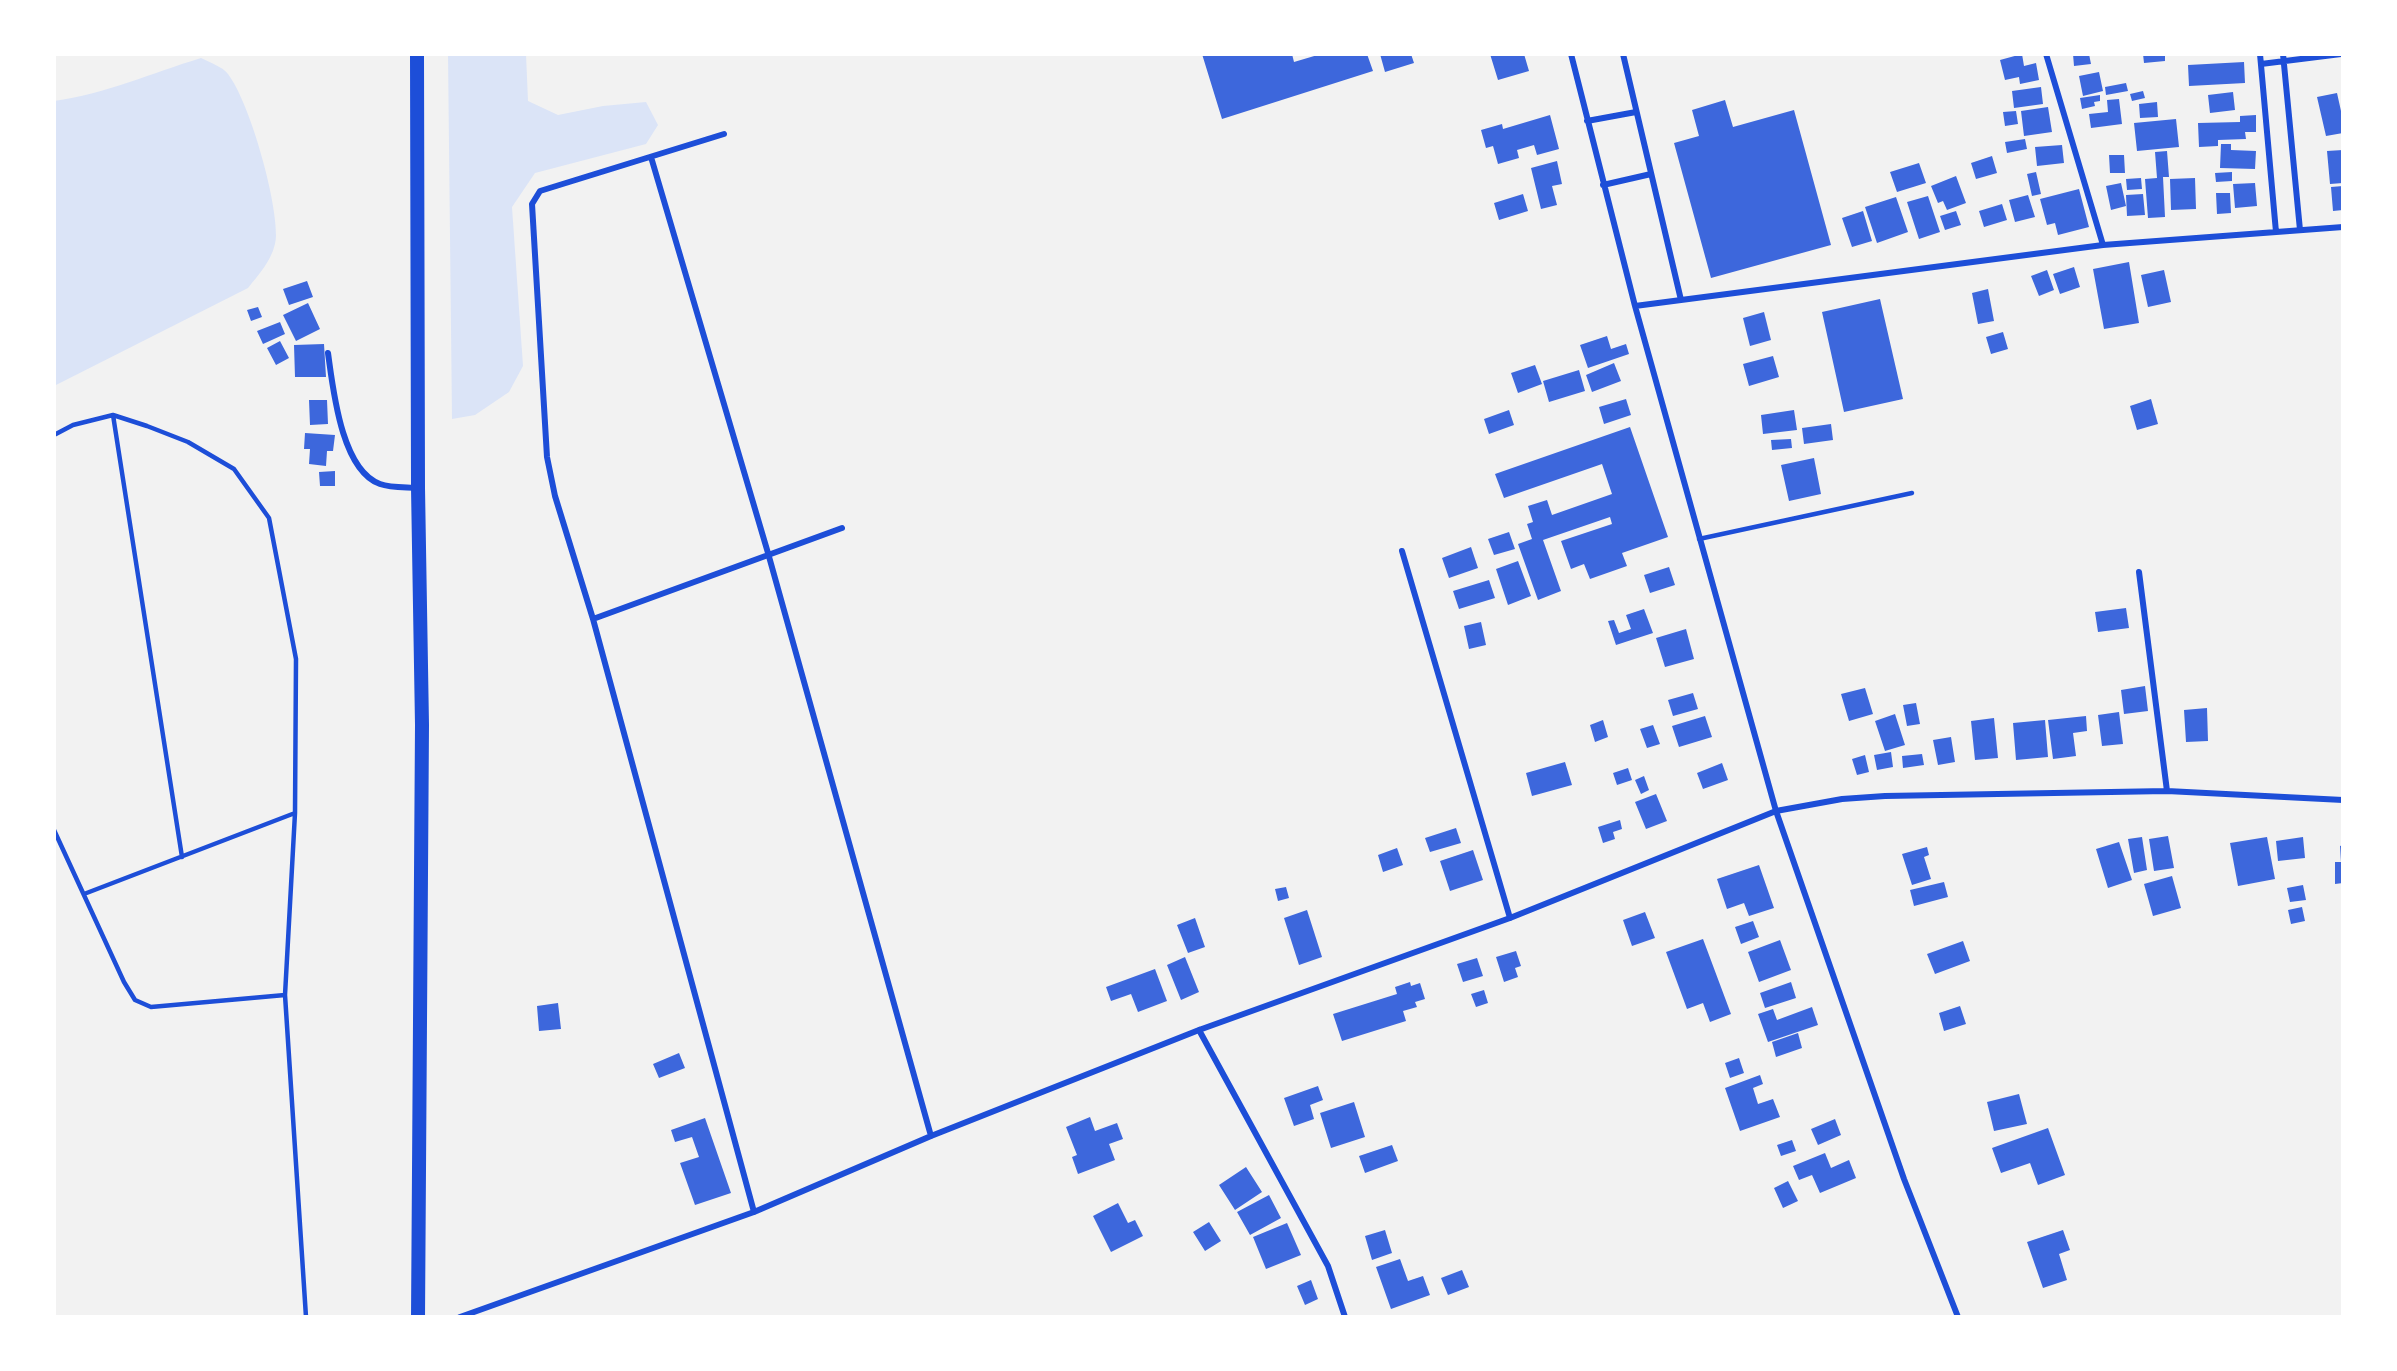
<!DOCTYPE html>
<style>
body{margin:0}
#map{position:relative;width:2397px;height:1371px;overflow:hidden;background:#f2f2f2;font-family:Karla,sans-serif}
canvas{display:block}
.frame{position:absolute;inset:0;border:56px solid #fff;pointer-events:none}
</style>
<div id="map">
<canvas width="2397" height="1371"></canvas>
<div class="frame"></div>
</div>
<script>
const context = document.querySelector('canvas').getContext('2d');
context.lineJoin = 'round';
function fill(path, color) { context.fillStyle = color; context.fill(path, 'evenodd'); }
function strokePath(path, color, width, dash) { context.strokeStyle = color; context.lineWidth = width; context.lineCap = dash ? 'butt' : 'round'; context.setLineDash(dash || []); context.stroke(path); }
fill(new Path2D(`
 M448,54H526L528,101L558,115L603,106L646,102L658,125L646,144L535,173L512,207L523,366L509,392L475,415L452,419Z
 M201,58C209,62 223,67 228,74C250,103 277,200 276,236C275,257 260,273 248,288L54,386V101C105,94 152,73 201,58Z`), '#dbe4f7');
fill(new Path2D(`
 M1202,54H1292L1294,62L1321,54H1367L1373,71L1222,119Z
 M1380,54H1411L1414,63L1385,72Z
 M1490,54H1524L1529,71L1498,80Z
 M2022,54L2024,66L2036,63L2039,80L2020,84L2019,77L2005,80L2000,60Z
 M2073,54H2089L2091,64L2074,66Z
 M2143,54H2165V61L2144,63Z
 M2244,62L2245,83L2189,86L2188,65Z
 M2099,72L2103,91L2083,96L2079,76Z
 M2126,83L2128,91L2106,95L2105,87Z
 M2041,87L2043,104L2014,108L2012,91Z
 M2143,91L2145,98L2132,101L2130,94Z
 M2233,92L2235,110L2210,113L2208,95Z
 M2337,93L2343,120V133L2326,136L2317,97Z
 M2100,95V101L2094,102L2095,106L2082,109L2080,98Z
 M2119,99L2122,124L2091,128L2089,114L2108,112L2107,100Z
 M1725,100L1733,127L1794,110L1831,245L1711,278L1674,143L1699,136L1692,110Z
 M2157,102L2158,117L2140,118L2139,104Z
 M2048,107L2052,132L2024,136L2021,111Z
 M2016,111L2018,124L2005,126L2003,112Z
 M1550,115L1559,149L1537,155L1534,145L1517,150L1519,158L1498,164L1493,146L1486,148L1481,130L1502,124L1503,129Z
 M2256,115V132H2245L2246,139L2218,140V146L2199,147L2198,123L2240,122V116Z
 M2176,119L2179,147L2137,151L2134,123Z
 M2025,139L2027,149L2007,153L2005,142Z
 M2221,144H2231V150L2256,151L2255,169L2220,168Z
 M2062,145L2064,163L2037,166L2035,147Z
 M2343,150V183L2330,184L2327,151Z
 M2167,151L2169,177H2163L2165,217L2148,218L2145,179L2157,178L2155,152Z
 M2109,155H2124L2125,173H2110Z
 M1992,156L1997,173L1976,179L1971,163Z
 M1557,161L1562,184L1552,186L1557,205L1541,209L1531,168Z
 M1919,163L1926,183L1897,192L1890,172Z
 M2036,172L2041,194L2032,196L2027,174Z
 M2232,172V181L2216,182L2215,173Z
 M1956,176L1966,203L1947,210L1943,201L1938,203L1931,186Z
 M2141,178L2142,189L2127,190L2126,179Z
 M2195,178L2196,209L2171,210L2170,179Z
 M2121,183L2126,206L2111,210L2106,186Z
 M2255,183L2257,206L2235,208L2233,184Z
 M2343,186V210L2333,211L2331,187Z
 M2079,189L2089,227L2058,235L2055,223L2047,225L2040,199Z
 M2216,193H2230L2231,213L2217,214Z
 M1523,194L1528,211L1499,220L1494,203Z
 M2143,194L2145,215L2127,216L2126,195Z
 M2028,195L2035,217L2015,222L2009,200Z
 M1928,196L1940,232L1919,239L1907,202Z
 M1896,197L1908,232L1877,243L1865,207Z
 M2002,204L2007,220L1984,227L1979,211Z
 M1863,211L1872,241L1852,247L1842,218Z
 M1956,211L1961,225L1945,230L1940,216Z
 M2129,262L2139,323L2104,329L2093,269Z
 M2074,267L2080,287L2060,294L2053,274Z
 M2047,270L2054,290L2039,296L2031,276Z
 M2164,270L2171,302L2148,307L2141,275Z
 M307,281L313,297L289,305L283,289Z
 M1988,289L1994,321L1978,324L1972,293Z
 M1880,299L1903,399L1844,412L1822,312Z
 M308,303L320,329L296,341L283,315Z
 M258,307L262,317L251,321L247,310Z
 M1764,312L1771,340L1750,346L1743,318Z
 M280,322L285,334L263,344L257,331Z
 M2003,332L2008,349L1991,354L1986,337Z
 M1607,336L1611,349L1626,344L1629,354L1588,368L1580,345Z
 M280,341L289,358L276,365L267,348Z
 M324,344L326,377H295L294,345Z
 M1773,356L1779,377L1749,386L1743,364Z
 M1614,363L1621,381L1592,392L1586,375Z
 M1535,365L1542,384L1518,393L1511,373Z
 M1579,370L1585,391L1549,402L1543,381Z
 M1626,399L1631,415L1604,424L1599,407Z
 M2151,399L2158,424L2137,430L2130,406Z
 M309,400H327L328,424L310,425Z
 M1509,410L1514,425L1489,434L1484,419Z
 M1794,410L1797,430L1763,434L1761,415Z
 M1831,424L1833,440L1804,444L1802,428Z
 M1630,427L1668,537L1622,553L1627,566L1590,579L1584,564L1571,569L1561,541L1612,524L1610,517L1543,540L1561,591L1538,600L1518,544L1532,539L1527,524L1533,522L1528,506L1547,500L1552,515L1612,494L1602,464L1504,498L1495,474Z
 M305,433L335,435L333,451H327L326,466L309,464L310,449H304Z
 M1791,439L1792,448L1772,450L1771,440Z
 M1814,458L1821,494L1789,501L1781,465Z
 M335,471V486H320L319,472Z
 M1509,532L1515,549L1494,555L1488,539Z
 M1471,547L1478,568L1449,578L1442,558Z
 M1518,561L1531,596L1508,605L1496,569Z
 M1669,567L1675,585L1650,593L1644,575Z
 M1489,580L1495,598L1459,609L1453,591Z
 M2126,608L2129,628L2098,632L2095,612Z
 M1644,609L1653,633L1616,645L1608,621L1614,620L1619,633L1631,629L1626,615Z
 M1481,622L1486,645L1469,649L1464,626Z
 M1686,629L1694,659L1665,667L1656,638Z
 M2145,686L2148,711L2124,714L2121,690Z
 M1865,688L1873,714L1849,721L1841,694Z
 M1693,693L1698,709L1673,716L1668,700Z
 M1916,703L1920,724L1907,726L1903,705Z
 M2207,708L2208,741L2186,742L2184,710Z
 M2119,712L2123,744L2102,746L2098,715Z
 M1895,714L1905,745L1885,751L1875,721Z
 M1705,716L1712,737L1679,747L1672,726Z
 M2086,716L2087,731L2073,733L2076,756L2053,759L2048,720Z
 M1994,718L1998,758L1975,760L1971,721Z
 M1603,720L1608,737L1595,742L1590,725Z
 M2045,720L2048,757L2016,760L2013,723Z
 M1653,725L1660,744L1647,748L1640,729Z
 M1951,737L1955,762L1938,765L1933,740Z
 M1891,752L1893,767L1877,770L1874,755Z
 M1922,754L1924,765L1903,768L1902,756Z
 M1865,755L1869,772L1857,775L1852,759Z
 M1565,762L1572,785L1532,796L1526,773Z
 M1722,763L1728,780L1703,789L1697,773Z
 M1628,768L1632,780L1617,785L1613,773Z
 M1644,776L1649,790L1641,794L1635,780Z
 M1656,794L1667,821L1646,829L1635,802Z
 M1620,820L1622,829L1613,832L1615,839L1603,843L1598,827Z
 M1456,828L1461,843L1430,852L1425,838Z
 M2168,836L2174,868L2154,871L2149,839Z
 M2142,837L2147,870L2134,873L2128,839Z
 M2267,837L2275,879L2238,886L2230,843Z
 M2303,837L2305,858L2278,861L2276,841Z
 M2119,842L2132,880L2108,888L2096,849Z
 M2343,845V883L2335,884V862H2341L2340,846Z
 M1927,847L1929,855L1924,857L1931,879L1912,885L1902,854Z
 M1397,848L1403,865L1383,872L1378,855Z
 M1473,850L1483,880L1450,891L1440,861Z
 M1759,865L1774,908L1749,916L1744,903L1727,909L1717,879Z
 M2172,876L2181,908L2153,916L2144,884Z
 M1944,882L1948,897L1914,906L1910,890Z
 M2303,885L2306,900L2290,902L2287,888Z
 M1286,887L1289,898L1278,901L1275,889Z
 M2302,907L2305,921L2291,924L2288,910Z
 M1307,910L1322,957L1299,965L1284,918Z
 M1645,912L1655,938L1632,946L1623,920Z
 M1195,918L1205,947L1188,953L1177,925Z
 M1753,921L1759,937L1741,944L1735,927Z
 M1703,939L1731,1014L1710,1022L1703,1003L1687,1009L1666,952Z
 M1780,940L1791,970L1759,982L1748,952Z
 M1963,941L1970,961L1935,974L1927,954Z
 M1516,951L1521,966L1515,968L1518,977L1504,982L1496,957Z
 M1185,957L1199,992L1181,1000L1167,965Z
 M1477,958L1483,976L1463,982L1457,964Z
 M1155,969L1167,1001L1138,1012L1131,994L1111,1001L1106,987Z
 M1410,982L1411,986L1420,983L1425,999L1415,1002L1417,1007L1403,1011L1406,1021L1342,1041L1333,1014L1397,994L1395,987Z
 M1791,982L1796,998L1765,1008L1760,993Z
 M1484,990L1488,1003L1476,1007L1471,994Z
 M558,1003L561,1029L539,1031L537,1006Z
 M1960,1006L1966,1024L1944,1031L1939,1013Z
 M1812,1007L1818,1025L1768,1042L1758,1014L1773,1009L1777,1020Z
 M1798,1033L1802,1048L1776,1057L1772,1042Z
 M679,1053L685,1068L659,1078L653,1064Z
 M1739,1058L1744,1073L1730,1078L1725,1063Z
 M1760,1075L1763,1084L1753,1088L1758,1104L1773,1099L1780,1117L1740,1131L1725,1088Z
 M1318,1086L1323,1100L1310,1105L1314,1119L1294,1126L1284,1098Z
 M2019,1094L2027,1124L1994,1131L1987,1102Z
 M1354,1102L1365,1137L1331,1148L1320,1113Z
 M1090,1117L1095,1131L1117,1123L1123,1139L1109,1144L1115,1160L1078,1174L1072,1157L1077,1155L1066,1127Z
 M705,1118L731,1193L695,1205L680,1163L699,1157L692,1137L675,1142L671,1130Z
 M1835,1119L1841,1135L1818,1145L1811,1129Z
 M2048,1128L2065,1175L2038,1185L2030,1163L2001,1173L1992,1148Z
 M1792,1140L1796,1151L1781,1156L1777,1145Z
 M1392,1145L1398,1161L1365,1173L1359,1156Z
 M1825,1153L1831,1168L1849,1160L1856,1178L1820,1193L1812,1175L1799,1180L1793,1166Z
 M1246,1167L1262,1192L1235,1210L1219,1185Z
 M1788,1181L1798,1201L1783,1208L1774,1188Z
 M1269,1195L1281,1218L1250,1235L1237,1212Z
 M1118,1203L1128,1223L1135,1220L1143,1236L1111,1252L1093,1216Z
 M1209,1222L1221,1241L1205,1251L1193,1232Z
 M1287,1223L1301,1255L1266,1269L1253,1237Z
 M1385,1230L1392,1253L1372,1260L1365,1236Z
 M2063,1230L2070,1250L2059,1254L2067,1280L2043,1288L2027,1242Z
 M1400,1259L1408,1281L1423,1276L1430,1295L1391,1309L1376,1267Z
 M1462,1270L1469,1287L1448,1295L1441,1278Z
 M1311,1280L1318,1299L1305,1305L1297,1286Z`), '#3d67dc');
strokePath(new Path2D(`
 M113,415L182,857
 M54,435L73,425L113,415L147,426L188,442L234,469L269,518L296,659L295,813L285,995L306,1317
 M1699,539L1912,493
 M54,830L124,982L135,1000L151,1007L285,995
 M84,894L295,813`), '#1d4ed8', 4.5);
strokePath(new Path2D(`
 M1571,54L1635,306L1776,811L1904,1179L1958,1317
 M1623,54L1681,300
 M2046,54L2103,245
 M2260,54L2276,232
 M2283,54L2300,230
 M2261,64L2341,54
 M1587,121L1636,112
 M724,134L540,191L532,204L547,457L555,496L593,619L754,1212
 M651,157L768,553L931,1136
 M1603,185L1651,174
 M1635,306L2103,245L2343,227
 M328,353C333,388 341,470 380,484C391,488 406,487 418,488
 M1402,551L1510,918
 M2139,572L2167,791
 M593,619L842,528
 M1199,1030L1328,1266L1345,1317
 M460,1317L754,1212L931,1136L1199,1030L1510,918L1776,811L1842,799L1885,796L2167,791L2343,800`), '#1d4ed8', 6);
strokePath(new Path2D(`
 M417,54L418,488L422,725L418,1317`), '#1d4ed8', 14);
</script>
